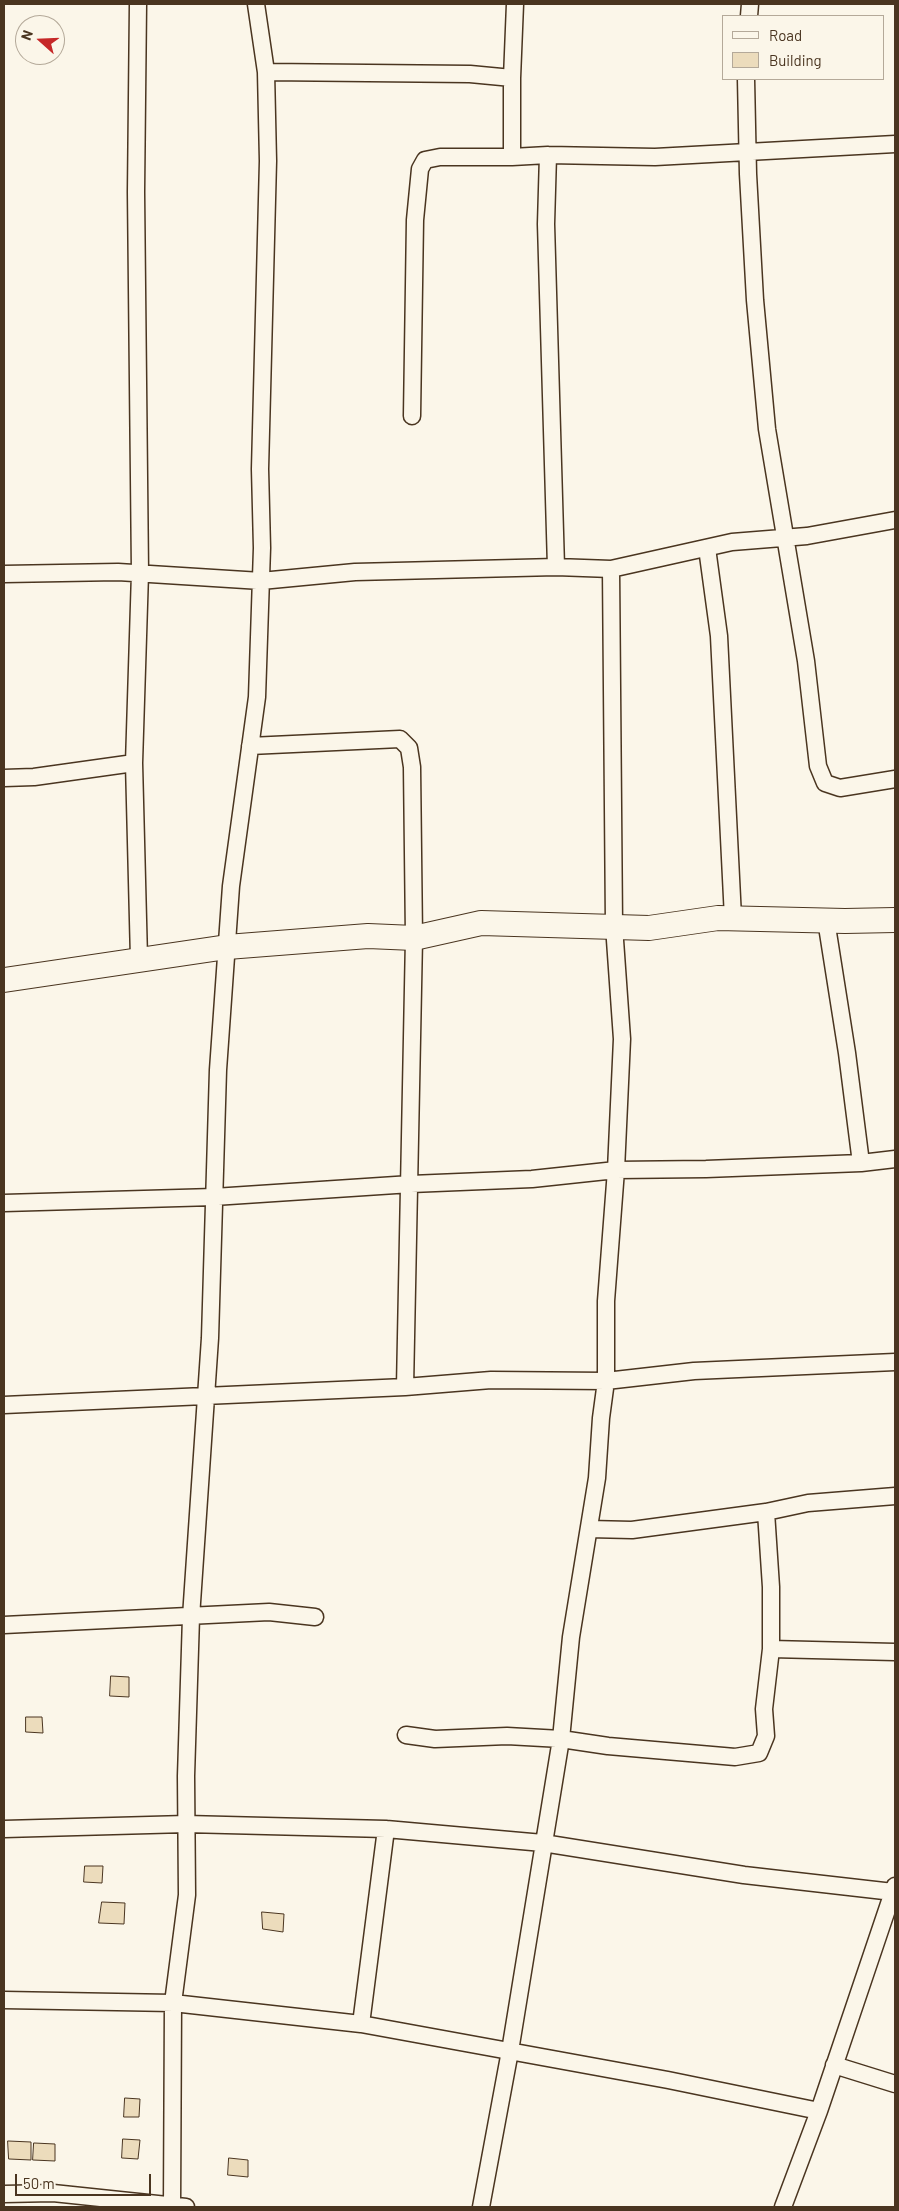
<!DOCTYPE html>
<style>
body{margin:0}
#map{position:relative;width:899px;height:2211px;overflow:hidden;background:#fbf6e9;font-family:Barlow,sans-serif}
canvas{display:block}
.frame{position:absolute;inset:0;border:5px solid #4a3520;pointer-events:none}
.legend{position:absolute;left:722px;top:15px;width:162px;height:65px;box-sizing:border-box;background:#fbf6e9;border:1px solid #b4a999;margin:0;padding:6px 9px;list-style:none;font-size:15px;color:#4a3520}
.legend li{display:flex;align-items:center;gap:10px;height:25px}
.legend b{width:25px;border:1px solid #b4a999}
.north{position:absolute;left:15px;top:15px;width:50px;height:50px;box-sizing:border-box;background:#fbf6e9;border:1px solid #b4a999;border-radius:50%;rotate:290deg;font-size:14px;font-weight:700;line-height:20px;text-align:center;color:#4a3520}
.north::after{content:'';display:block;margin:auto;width:18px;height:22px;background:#c62828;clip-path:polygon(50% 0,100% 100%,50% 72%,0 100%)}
.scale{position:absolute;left:15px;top:2174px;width:136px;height:22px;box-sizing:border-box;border:2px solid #4a3520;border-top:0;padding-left:6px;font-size:15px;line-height:18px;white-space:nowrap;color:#4a3520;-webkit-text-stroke:4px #fbf6e9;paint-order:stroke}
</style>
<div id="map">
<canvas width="899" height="2211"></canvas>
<div class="frame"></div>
<ul class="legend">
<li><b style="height:6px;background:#fbf6e9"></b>Road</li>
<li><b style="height:14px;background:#ecdcbc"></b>Building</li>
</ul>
<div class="north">N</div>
<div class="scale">50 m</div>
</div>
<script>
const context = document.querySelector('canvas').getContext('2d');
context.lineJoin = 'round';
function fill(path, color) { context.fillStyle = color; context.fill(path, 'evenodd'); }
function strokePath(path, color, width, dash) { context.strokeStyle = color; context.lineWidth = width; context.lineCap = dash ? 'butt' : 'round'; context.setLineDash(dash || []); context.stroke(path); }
const building = new Path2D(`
 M111,1676L129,1677V1697L110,1696Z
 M26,1717H42L43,1733L26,1732Z
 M85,1866H103L102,1883L84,1882Z
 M102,1902L125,1903L124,1924L99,1923Z
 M262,1912L284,1914L283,1932L263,1929Z
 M125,2098L140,2099L139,2117H124Z
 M123,2139L140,2140L138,2159L122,2158Z
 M8,2141L31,2142V2160L9,2159Z
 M34,2143L55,2144V2161L33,2160Z
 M229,2158L248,2160V2177L228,2175Z`);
fill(building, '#ecdcbc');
strokePath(building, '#4a3520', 1);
const minor = new Path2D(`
 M138,4L136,192L140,573L134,763L139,959
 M749,16L750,4
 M266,72L470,74L512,78V157
 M512,78L515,4
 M746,79L748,174L755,300L767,429L806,661L818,766L825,783L840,788L895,779
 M548,155L546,224L556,567
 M412,416L415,220L420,169L425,160L440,157H512L548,155L655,157L895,144
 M707,548L719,636L733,918
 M4,574L118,572L261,581L355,572L556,567L611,569L732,542L807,536L895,520
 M250,746L400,739L409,748L412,767L414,938L405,1387
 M4,778L34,777L134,763
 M826,920L847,1053L861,1163
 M4,1203L214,1197L411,1184L532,1179L616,1170L706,1169L861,1163L895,1159
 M4,1405L405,1387L491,1380L606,1381L694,1371L895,1362
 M589,1529L632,1530L766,1512L808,1503L895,1496
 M4,1625L269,1612L315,1617
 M771,1649L895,1652
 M406,1735L435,1739L507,1736L561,1739L608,1746L735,1757L759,1753L766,1736L764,1709L771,1649V1587L766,1512
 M4,1829L186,1824L386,1829L543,1843L744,1875L893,1892
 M4,2000L173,2003L361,2024L668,2080L819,2111
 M361,2024L386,1829
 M834,2065L895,2084
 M4,2194L53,2193L186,2207
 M172,2207L173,2003L187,1895L186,1776L191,1617L210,1338L218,1070L231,886L257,697L262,548L260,469L268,161L266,72L256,4
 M481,2207L510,2051L561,1739L571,1637L597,1478L601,1418L606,1381V1301L616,1170L622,1039L614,926L611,569
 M783,2207L819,2111L895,1886`);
const secondary = new Path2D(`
 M4,980L227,947L368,936L414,938L481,923L649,928L718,918L845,921L895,920`);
strokePath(minor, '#4a3520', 19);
strokePath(secondary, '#4a3520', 26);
strokePath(minor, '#fbf6e9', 16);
strokePath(secondary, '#fbf6e9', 24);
</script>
